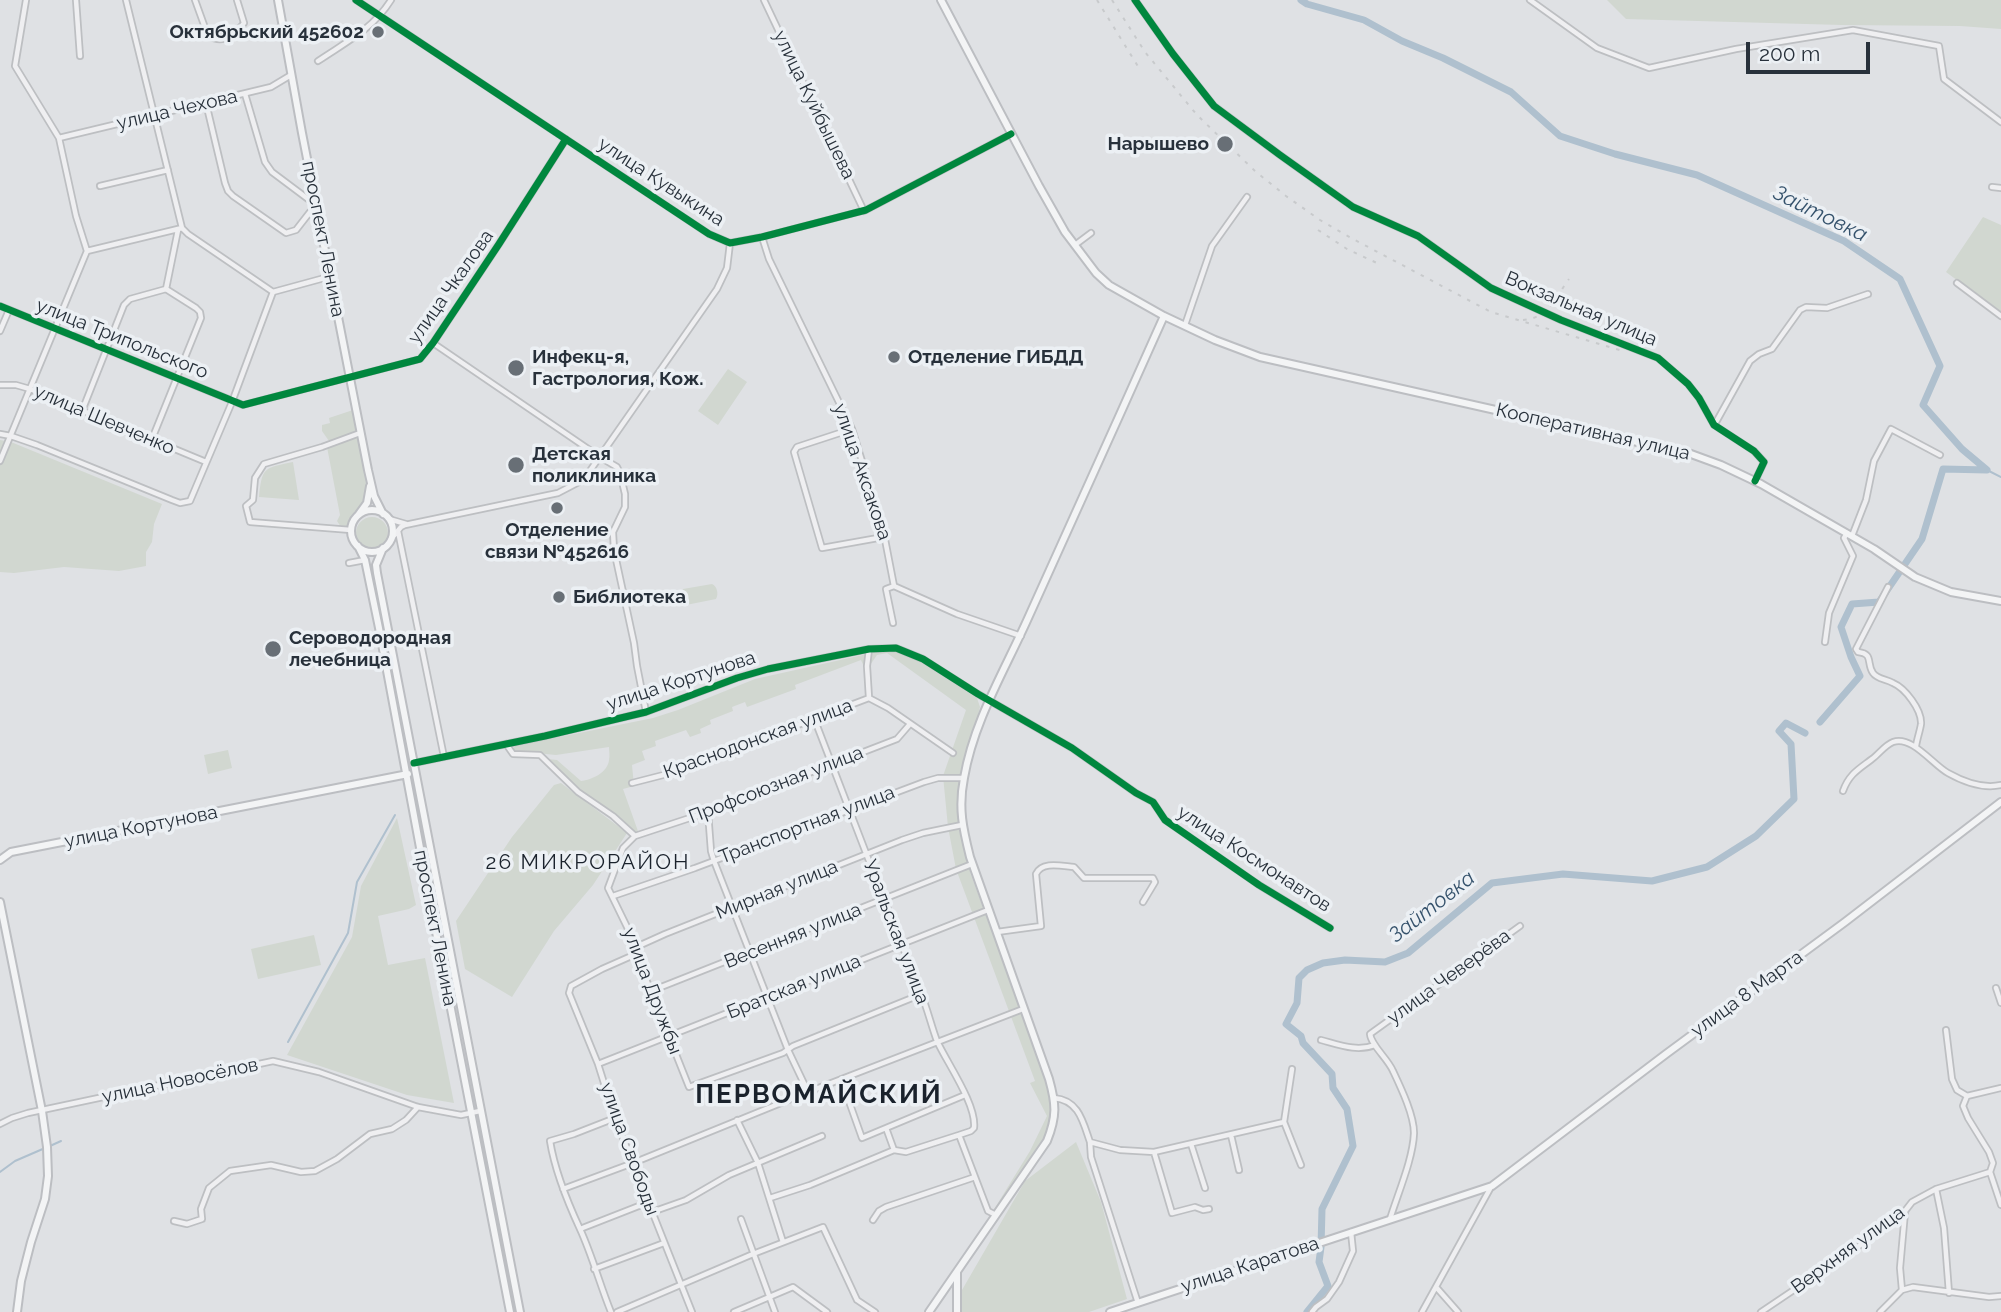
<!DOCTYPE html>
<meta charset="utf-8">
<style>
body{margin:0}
#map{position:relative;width:2001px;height:1312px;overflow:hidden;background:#dfe1e4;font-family:Raleway,sans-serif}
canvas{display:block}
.scale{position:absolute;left:1746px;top:42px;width:124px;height:32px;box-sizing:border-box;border:4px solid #28313b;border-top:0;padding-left:9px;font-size:21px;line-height:24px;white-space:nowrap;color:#28313b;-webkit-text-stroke:5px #ecf0f4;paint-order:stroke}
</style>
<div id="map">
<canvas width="2001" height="1312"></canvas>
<div class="scale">200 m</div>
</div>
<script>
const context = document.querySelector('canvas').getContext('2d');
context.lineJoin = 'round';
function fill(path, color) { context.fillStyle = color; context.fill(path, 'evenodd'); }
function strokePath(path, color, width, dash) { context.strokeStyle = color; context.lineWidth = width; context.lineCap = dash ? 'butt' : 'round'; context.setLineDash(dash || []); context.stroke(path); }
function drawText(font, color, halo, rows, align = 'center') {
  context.font = font + ' Raleway,sans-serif'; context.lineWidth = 7; context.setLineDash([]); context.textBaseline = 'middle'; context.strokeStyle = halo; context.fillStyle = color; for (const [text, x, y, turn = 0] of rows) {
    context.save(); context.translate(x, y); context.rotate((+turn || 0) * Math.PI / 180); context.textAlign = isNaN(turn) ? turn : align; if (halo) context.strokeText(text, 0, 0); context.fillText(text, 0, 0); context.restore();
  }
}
fill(new Path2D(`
 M1607,0H2001V29L1960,26L1842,25L1626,19Z
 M1983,217L2001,225V313L1946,272Z
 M728,369L747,382L718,425L698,411Z
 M353,410L357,429L351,434L329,441L322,431V425L330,423L329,418Z
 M353,438L359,439L368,488L367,499L361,509L352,515L348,527H341L337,521L340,515L327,447Z
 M0,440L11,442L162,504L154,524L152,542L146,552V566L119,571L64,567L14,573L0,572Z
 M293,462L299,500L259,497C262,467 264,468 293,462Z
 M356 533a16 16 0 1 1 32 0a16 16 0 1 1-32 0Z
 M712,584C717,586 719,594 716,599L686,605L683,602L681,594L683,589Z
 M885,650L903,651L910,655L977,698L980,707L958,802L961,837L971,875L1049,1086C1053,1111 1053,1123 1041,1146L994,1214L993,1211L1030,1151L1047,1116L1030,1083L1035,1081L956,869L948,827L943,776L966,710L887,653L877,655L866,671L861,660L795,685L796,689L747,707L745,702L732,707L733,711L710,720L711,724L700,729L701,733L690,737L686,730L655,741L656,746L642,751L645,760L632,765L634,786L623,789L639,834L636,835L615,814L580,791L548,759L557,760L581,781C592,780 608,772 609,760C610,756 609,751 609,747L556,755L515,751L513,749L515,746L653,718L678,710L755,679Z
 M228,750L232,768L208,774L204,755Z
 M561,783L627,833L593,885L554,931L512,997L465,969L456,921L512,837L554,785Z
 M397,818L416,905L409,909L378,916L388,965L425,958L454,1103L407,1095L287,1055L352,937L361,886Z
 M314,935L321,965L258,979L251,949Z
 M1076,1142L1101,1202L1127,1299L1089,1312H961L962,1290L1025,1181Z`), '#d1d7d0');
strokePath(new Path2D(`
 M1987,470L2001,477
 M288,1042L348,933L357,882L395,815
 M50,1146L61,1141
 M0,1172L15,1161L45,1148`), '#afc0ce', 2);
strokePath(new Path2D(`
 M1301,0L1307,4L1364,20L1402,41L1443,58L1511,92L1560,136L1615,154L1697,175L1844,241L1900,279L1940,366L1923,405L1962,449L1987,470L1943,469L1922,539L1879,602L1852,604L1841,627L1851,657L1860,676L1820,722
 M1307,1312L1328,1286L1319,1262L1321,1247L1322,1209L1353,1146L1347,1109L1333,1088L1332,1074L1303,1043L1301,1036L1286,1024L1297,1003L1299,978L1307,970L1323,963L1345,960L1385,962L1408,953L1492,883L1563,874L1652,881L1707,867L1756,836L1794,799L1791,744L1779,731L1786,723L1805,733`), '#afc0ce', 7);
const minor = new Path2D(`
 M76,0L80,56
 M126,0L182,228
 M195,0L208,36C224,44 234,36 244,23L237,0
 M356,0L709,234L730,243L762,237L866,210L1011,134
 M764,0L864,211
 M1135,0L1173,54L1214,106L1280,155L1353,207L1418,236L1491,288L1561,320L1658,358L1688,384L1699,398L1714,425L1754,451L1764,462L1755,481
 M1530,0L1597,48L1649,68L1736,49L1853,30L1939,46L1944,79L2001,122
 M318,61C346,42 373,29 391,0
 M245,94L265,162L272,172L316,205
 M206,103L225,183L228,191L233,196L286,233L296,230L310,212
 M59,138L271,87L291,75
 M100,186L168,170
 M1992,187L2001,188
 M182,228L188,234L273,292
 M762,237L769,259L852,429L883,529L894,586L957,614L1021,636
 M1075,245L1091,233
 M87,251L182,228
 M1957,283L2001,316
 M166,289L178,230
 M273,292L328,277
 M0,306L243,405L420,359L433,343L499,244L566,139
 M1185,325L1212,246L1247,197
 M0,331L9,310
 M433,343L600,457L617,467L620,473L625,494V507L613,532L614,550L634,643L637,666L646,712
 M0,385H16L30,389L206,462
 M82,411L124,305L130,299L166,289L196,308L200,312L201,318L152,439
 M1715,424L1750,361L1759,354L1772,349L1800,310L1806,307L1827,308L1868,294
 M852,429L797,447L794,452L822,548L878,538L883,530
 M0,434L11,436L37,445L172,500L180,503L190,501L232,402L273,292
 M0,461L87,251L76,216L59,138L15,66L26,0
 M389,519L406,524
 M351,530L250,522L246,506L253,500L255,478L264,464L322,447L360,433
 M398,531L444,757
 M1852,536L1866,500L1874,461L1891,429L1940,455
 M391,539L401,527L405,525L558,493L579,482L587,475L717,289L727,268L730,243
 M349,563L365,560
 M1888,587L1856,649L1858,652C1874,654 1866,663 1873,673C1877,679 1886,679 1893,683C1905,688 1922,710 1921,724C1920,731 1917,739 1916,746
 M893,623L886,589L894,586
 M1825,642L1829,613L1853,556L1844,538L1847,533
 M869,649L867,666L869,698
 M814,718C849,810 884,900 920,991C927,1007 931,1025 937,1041C947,1063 977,1105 974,1128L971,1131L959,1135
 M506,744L513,754L540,755L578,792L613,816L635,836L623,848L608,888L629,931L636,954L689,1087L783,1053L793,1046L922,994
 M414,763L545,736L646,712L737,678L768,669L869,649L896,648L923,659L978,694L1072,748L1136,793L1153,802L1165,820L1259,885L1330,928
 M632,783L671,773L869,698L888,708L953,753
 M1843,791C1849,774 1859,769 1872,759C1879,754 1885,745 1893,742C1912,735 1933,765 1948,773C1964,782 1983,789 2001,785
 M708,812L711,851L714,861L788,1050L808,1092
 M635,836L708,812L897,739L910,724
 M613,896L695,868L924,782L938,778H964
 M997,932L1041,926L1036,874C1042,861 1061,866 1074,867L1084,878H1153L1155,882L1143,902
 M634,948L665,934L902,840L923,833L962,825
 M636,954L602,969L571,986L569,993L598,1064L615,1118L692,1312
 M1996,988L2001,1003
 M651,991L972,864
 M1946,1030L1952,1079L1957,1090L1967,1096L1963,1106L1968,1118L1989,1152L1993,1163L1990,1172L2001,1205
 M1321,1040C1340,1045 1357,1052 1375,1045
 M598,1064L988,910
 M1967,1096L2001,1088
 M1054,1098C1079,1100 1083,1122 1090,1142L1120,1150L1154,1152L1284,1122L1301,1165
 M737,1120L758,1163L783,1242
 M1284,1122L1292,1069
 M0,1124L12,1118L28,1113L273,1061L319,1072L418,1107L461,1115L480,1111
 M886,1128L965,1095
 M1231,1135L1239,1170
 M1090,1142L1091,1157L1138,1303
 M1191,1144L1205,1188
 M894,1150L906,1152L959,1135L988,1211L996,1215
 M1154,1152L1172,1213L1195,1207L1203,1210L1209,1209
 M563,1189L633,1163L808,1092L1023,1009
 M1936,1189L1944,1228L1949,1293
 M770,1198L810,1185L894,1150L886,1128L862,1138L841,1079
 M652,1212L686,1200L729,1175L822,1136
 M741,1219L775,1312
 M1390,1219C1398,1193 1413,1159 1414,1133C1414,1115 1401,1088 1393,1071C1388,1059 1371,1045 1370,1034L1520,926
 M873,1220L879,1211L886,1207L975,1177
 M174,1221L187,1224L202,1219L201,1209L209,1188L230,1171L271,1165L301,1172L315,1171L337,1159L370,1134L392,1129L406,1120L418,1107
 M580,1229L649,1202
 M594,1269L664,1243
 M1436,1287L1458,1312
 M1902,1290L1900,1268L1905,1212
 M611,1312C600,1285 592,1255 580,1229C567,1201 555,1172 550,1141L574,1134L615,1118
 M617,1312L753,1254L823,1227L857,1300L875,1312
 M734,1312L793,1287L827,1312
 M1312,1312L1316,1307L1327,1299L1339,1282L1353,1251L1351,1232
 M1422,1312L1491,1187
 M1761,1312L1868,1240L1905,1211L1912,1202L1936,1189L1990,1172
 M1880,1312L1902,1290L1913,1287L1989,1297L2001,1296`);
const major = new Path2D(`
 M278,0L302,133L368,470L374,496L383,514
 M941,0L1039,186L1065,232L1096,273L1109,285L1164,316L1215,340L1260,357L1691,454L1721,465L1761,484L1874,549L1915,577L1951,592L2001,601
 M351 531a21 21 0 1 1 42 0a21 21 0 1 1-42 0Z
 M359,514L367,503L370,486
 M358,546L365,560L379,628L429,896L510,1312
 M383,548L376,565L377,573L520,1312
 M0,860L11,852L408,774
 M0,902L42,1111L47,1147L48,1176L45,1199L31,1242L21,1281L17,1312
 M957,1272V1312
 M929,1312L1047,1141C1057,1116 1056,1104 1049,1079L970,857C963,829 958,808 964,778C974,720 1005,670 1029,616C1075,516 1119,416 1164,316
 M1110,1312L1492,1186L1666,1054L1845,922L2001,802`);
strokePath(minor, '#bdbfc2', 8);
strokePath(major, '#bcbec2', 10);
strokePath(minor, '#efeff1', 4.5);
strokePath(major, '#f3f4f5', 6);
strokePath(new Path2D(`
 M1097,0L1139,68
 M1112,0L1145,52L1197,115L1255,171L1286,196L1320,220L1353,239L1491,312L1623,351
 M1318,230L1347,249L1379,264
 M1523,320C1549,318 1555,298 1569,279`), '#c8cacc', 2, [3.5, 7]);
strokePath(new Path2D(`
 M356,0L709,234L730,243L762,237L866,210L1011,134
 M1135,0L1173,54L1214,106L1280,155L1353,207L1418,236L1491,288L1561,320L1658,358L1688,384L1699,398L1714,425L1754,451L1764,462L1755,481
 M0,306L243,405L420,359L433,343L499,244L566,139
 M414,763L545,736L646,712L737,678L768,669L869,649L896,648L923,659L978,694L1072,748L1136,793L1153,802L1165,820L1259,885L1330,928`), '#00873e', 7);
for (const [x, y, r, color] of [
 [378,32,7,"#686f76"],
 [1225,144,9,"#686f76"],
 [894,357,7,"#686f76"],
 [516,368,9,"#686f76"],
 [516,465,9,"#686f76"],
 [557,508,7,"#686f76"],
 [559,597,7,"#686f76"],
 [273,649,9,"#686f76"]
]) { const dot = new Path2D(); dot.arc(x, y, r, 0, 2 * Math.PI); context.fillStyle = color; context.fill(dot); strokePath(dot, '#ecf0f4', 2.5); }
drawText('bold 19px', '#28313b', '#ecf0f4', [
 ["Октябрьский 452602",364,32,"right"],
 ["Нарышево",1209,144,"right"],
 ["Инфекц-я,",532,357],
 ["Гастрология, Кож.",532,379],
 ["Отделение ГИБДД",908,357],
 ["Детская",532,454],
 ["поликлиника",532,476],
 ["Отделение",557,530,"center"],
 ["связи №452616",557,552,"center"],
 ["Библиотека",573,597],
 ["Сероводородная",289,638],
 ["лечебница",289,660]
], 'left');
drawText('19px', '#28313b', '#ecf0f4', [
 ["улица Куйбышева",814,105,64],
 ["улица Чехова",177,110,-13],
 ["улица Кувыкина",661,182,33],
 ["проспект Ленина",323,239,79],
 ["улица Чкалова",451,287,-55],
 ["Вокзальная улица",1581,309,23],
 ["улица Трипольского",122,339,22],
 ["улица Шевченко",104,420,23],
 ["Кооперативная улица",1593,432,13],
 ["улица Аксакова",862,472,71],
 ["улица Кортунова",681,681,-18],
 ["Краснодонская улица",758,739,-20],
 ["Профсоюзная улица",776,785,-21],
 ["Транспортная улица",807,825,-21],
 ["улица Кортунова",141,827,-11],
 ["улица Космонавтов",1254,859,33],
 ["Мирная улица",777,890,-22],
 ["проспект Ленина",435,928,79],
 ["Уральская улица",896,932,69],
 ["Весенняя улица",793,936,-22],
 ["улица Чеверёва",1449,977,-36],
 ["Братская улица",794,987,-22],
 ["улица Дружбы",652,991,69],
 ["улица 8 Марта",1747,994,-36],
 ["улица Новосёлов",180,1081,-12],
 ["улица Свободы",629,1149,70],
 ["Верхняя улица",1848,1250,-36],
 ["улица Каратова",1250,1265,-18]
]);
drawText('italic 21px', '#35526c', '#ecf0f4', [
 ["Зайтовка",1820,214,26],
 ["Зайтовка",1432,907,-38]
]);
context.letterSpacing = '2px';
drawText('21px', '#1a222c', '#ecf0f4', [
 ["26 МИКРОРАЙОН",588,863]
]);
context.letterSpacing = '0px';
context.letterSpacing = '2px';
drawText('bold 26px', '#1a222c', '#ecf0f4', [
 ["ПЕРВОМАЙСКИЙ",819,1095]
]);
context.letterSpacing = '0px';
</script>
